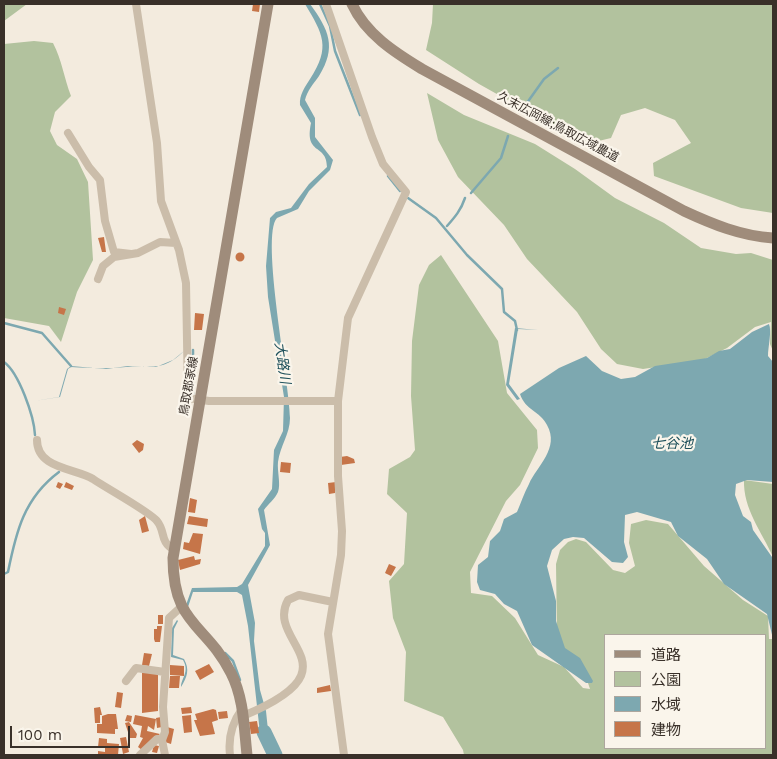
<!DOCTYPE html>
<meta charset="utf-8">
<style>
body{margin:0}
#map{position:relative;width:777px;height:759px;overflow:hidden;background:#f3ebde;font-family:"Work Sans","Noto Sans JP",sans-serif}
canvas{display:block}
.frame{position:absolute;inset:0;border:5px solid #393029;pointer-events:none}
.legend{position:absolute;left:604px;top:634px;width:162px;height:115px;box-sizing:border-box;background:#faf5eb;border:1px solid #ada69d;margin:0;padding:6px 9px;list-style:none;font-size:15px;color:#393029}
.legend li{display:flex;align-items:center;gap:10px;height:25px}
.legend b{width:25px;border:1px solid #ada69d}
.scale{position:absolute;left:10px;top:726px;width:120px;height:22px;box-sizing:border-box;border:2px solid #393029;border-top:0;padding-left:6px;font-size:15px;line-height:18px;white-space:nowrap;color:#393029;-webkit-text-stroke:4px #faf5eb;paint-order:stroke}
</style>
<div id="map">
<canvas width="777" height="759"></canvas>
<div class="frame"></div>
<ul class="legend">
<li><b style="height:6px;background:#9f8c7b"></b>道路</li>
<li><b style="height:14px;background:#b2c29e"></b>公園</li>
<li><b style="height:14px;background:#7da8b0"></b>水域</li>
<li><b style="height:14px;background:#c67549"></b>建物</li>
</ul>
<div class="scale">100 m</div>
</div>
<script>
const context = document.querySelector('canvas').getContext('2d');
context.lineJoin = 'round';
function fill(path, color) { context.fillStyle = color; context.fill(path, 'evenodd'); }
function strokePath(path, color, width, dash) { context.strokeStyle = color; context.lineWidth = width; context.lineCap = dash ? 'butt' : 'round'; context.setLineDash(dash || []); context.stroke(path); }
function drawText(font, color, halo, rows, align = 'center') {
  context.font = font + ' "Work Sans","Noto Sans JP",sans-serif'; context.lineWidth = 4.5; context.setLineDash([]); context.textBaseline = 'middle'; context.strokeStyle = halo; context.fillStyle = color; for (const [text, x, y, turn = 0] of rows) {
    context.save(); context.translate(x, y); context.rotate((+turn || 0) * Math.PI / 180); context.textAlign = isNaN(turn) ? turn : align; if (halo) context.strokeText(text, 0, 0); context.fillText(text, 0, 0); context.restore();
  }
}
fill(new Path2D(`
 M4,4H27L4,21Z
 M433,4H773V213L741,208L654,176L653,163L691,143L675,120L645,108L621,115L611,138L586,144L479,84L426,50L432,23Z
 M34,41L53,43C62,60 64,78 71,96L55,112L50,131L57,145L77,159L88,182L93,260L77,292L61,342L49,326L4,318V44Z
 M427,93L464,115L535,144L575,169L615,198L664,223L701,248L736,254L751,253L773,260V351L770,344L771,322L755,327L727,348L703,360L643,369L617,364L601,349L577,312L527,259L504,225L458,177L438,140Z
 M441,255L498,341L507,393L537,430L538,448L520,485L506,501L470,572L471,593L492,596L515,618L538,655L564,667L583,688L590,689L585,674L568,661L557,638L556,564L560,550L568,542L576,539L586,542L613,570L625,573L635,566L629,543L631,524L646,520L668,524L704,566L743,600L768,616L769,639H773V755H464L463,750L443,717L404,701L406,652L393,618L389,581L404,564L407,513L387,494L389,469L410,457L415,450L411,396L412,341L419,285L429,265ZM606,635H766V748H606Z
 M744,480L773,484V557C762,532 743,509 744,480Z`), '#b2c29e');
fill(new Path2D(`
 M305,4H310C329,30 337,47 319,76C314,83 307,91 305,100L315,118V137L333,160L330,170L309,191L298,209L277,218C260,236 290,384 290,418C290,434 280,446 278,462C277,471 281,484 278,492C275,499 268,504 264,510L270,545L248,585L255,623L254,641L260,690L266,711L269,740L273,748L270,752L260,733L248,626L242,595L237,592H193L188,607L186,605L192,588L237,587L242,584L265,546V533L262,529L258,509L272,489L274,450L283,431L284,397L268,297L266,266L270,218L276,212L291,208L309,184L327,167C327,143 304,156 311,123L300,105C299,95 305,87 310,79C331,47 323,34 305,4Z
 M769,324C772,331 768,347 768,356L773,362V482L747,480L736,484L735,495L743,516L751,522L753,530L772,557L773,639L767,614L724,584L707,559L678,536L671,522L637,512L625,515L624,542L628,557L623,563L612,562L584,538L573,537L564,539L552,550L547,566L556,601V621L565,648L580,658L593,681L592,683H586L532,645L517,611L504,604L495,594L480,590L477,582L478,565L488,557L490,541L500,531L504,519L517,512C521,503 524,493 529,484C537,466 560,448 547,425C540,411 525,410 520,394L559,368L586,356L602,371L621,379L635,377L655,366L707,358L719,351L730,349L752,332Z
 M515,328L538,330L518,329L509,384L520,399L517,400L506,385Z
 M184,351C163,372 152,365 126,367C107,369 90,368 71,367L68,369L60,397L34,401L59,397L67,369L71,366L106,369L128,366L156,367L173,360Z
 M177,620L178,621L174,629L173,655L184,659C190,670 187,677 181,687C181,678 190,672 183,660L171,657L172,628Z`), '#7da8b0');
strokePath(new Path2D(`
 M320,4L330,26L335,51L360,115
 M524,107L544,79L558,68
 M388,176L400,191
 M471,193L501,158L508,136
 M408,198L436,218L467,255L502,289L504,312L515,321L517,330
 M447,226C455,217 461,210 465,198
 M4,323L42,333L71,366
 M193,350V394
 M4,362C19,373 34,416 35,435
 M4,574L8,572C16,532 24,498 59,472
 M225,653L233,661L240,680`), '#7da8b0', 2.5);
strokePath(new Path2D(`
 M264,732L275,755`), '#7da8b0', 15);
fill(new Path2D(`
 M253,4H260L259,12L252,11Z
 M104,237L106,252H102L98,238Z
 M235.5 257a4.5 4.5 0 1 1 9 0a4.5 4.5 0 1 1-9 0Z
 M59,307L66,309L64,315L58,313Z
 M195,313L204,314L202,330H194Z
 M137,440L144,444L143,450L139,453L132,444Z
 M347,456L354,459L355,463L341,465L340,457Z
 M281,462L291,463L290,473L280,472Z
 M58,482L63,484L60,489L56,487Z
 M66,482L74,486L72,490L64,487Z
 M336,482L335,493L329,494L328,483Z
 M190,498L197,500L195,513L188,512Z
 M145,516L149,531L142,533L139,520Z
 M189,516L208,519L207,527L187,524Z
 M193,533L203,534L200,554L183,549L184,542L189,543Z
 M194,556L195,560L201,559L200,564L180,570L178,560Z
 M389,564L396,567L391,576L385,573Z
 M158,615H163V624H158Z
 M157,626H162L160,642H155L154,639V629H157Z
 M144,653L152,654L149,666L142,665Z
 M209,664L214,672L200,680L195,671Z
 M170,665L184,666V676L170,675Z
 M142,673H158V711L142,713Z
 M170,676H180L179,688H169Z
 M330,685L331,691L317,693V688Z
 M117,692L123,693L121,708L115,707Z
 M100,707L102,715H100V723H95L94,708Z
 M191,707L192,713L182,714L181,708Z
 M213,709L216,710L218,720L212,722L215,734L200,736L194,720H197L195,714Z
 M227,711L228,718L219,719L218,712Z
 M108,714H116L118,729H115V734L97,733V724H102V716Z
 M127,715L132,716L131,722L125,721Z
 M135,715L156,719L154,730L148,726L147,731L160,734L142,750L138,747L143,738L140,737L142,726L133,724Z
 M191,715L192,732L184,733L182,716Z
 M161,717L162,727L157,728L156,718Z
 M257,721L259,733L251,734L249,722Z
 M129,722L137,734L136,738H130L125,723Z
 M167,727L174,729L171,744L165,742Z
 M126,737L129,752L123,754L120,738Z
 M99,738L107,739V743L119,744L118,755H98V751L105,752V748L98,747Z
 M154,745L159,746L157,753L152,752Z`), '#c67549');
strokePath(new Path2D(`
 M136,4L157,143L161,201L179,250L186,283L188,398L209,401H338
 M326,4L372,137L383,164L406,192L348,318L338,401V476L342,531L341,555L328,634L344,755
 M68,133L89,167L100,180L105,221L114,252L131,254
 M98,279L103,266L114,257L138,253L160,242L176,243
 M37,440C37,469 75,468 93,479C106,488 150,512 157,521C166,532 159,541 174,550
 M126,681L136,668L165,672
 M243,716C361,667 264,643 288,600L299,595L333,602
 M140,755L157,739L162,740
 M165,755L162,740L165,732L163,707L169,618L181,607
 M230,755C228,738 231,724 242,709`), '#cbbdaa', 8);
strokePath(new Path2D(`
 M352,4C366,34 394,52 422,69L684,211C712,224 741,236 773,238
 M247,755C244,728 244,698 231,673C206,623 173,626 173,558L268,4`), '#9f8c7b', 11);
drawText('12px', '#393029', '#faf5eb', [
 ["久末広岡線;鳥取広域農道",558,127,28],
 ["鳥取郡家線",189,386,-80]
]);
drawText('italic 14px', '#1e505b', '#faf5eb', [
 ["大路川",282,363,82],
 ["七谷池",672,444]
]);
</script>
